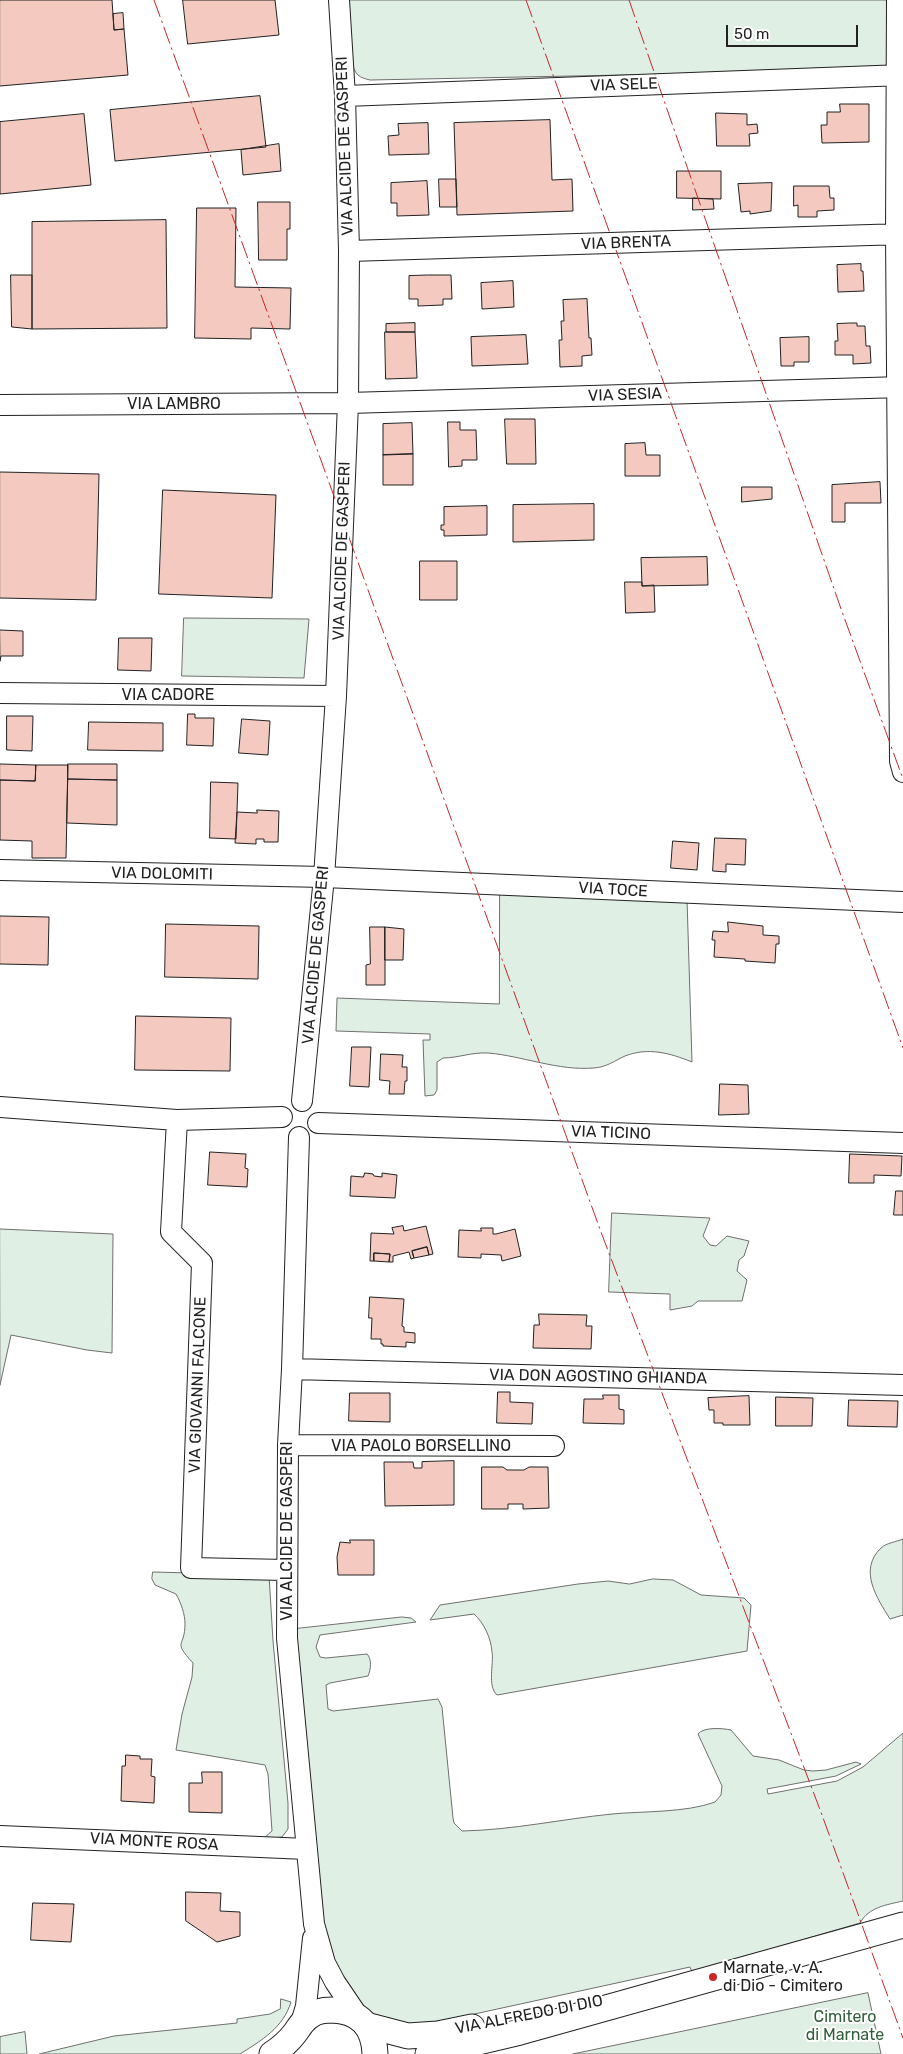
<!DOCTYPE html>
<style>
body{margin:0}
#map{position:relative;width:903px;height:2054px;overflow:hidden;background:#fff;font-family:Rubik,sans-serif}
canvas{display:block}
.scale{position:absolute;left:726px;top:25px;width:132px;height:22px;box-sizing:border-box;border:2px solid #222;border-top:0;padding-left:6px;font-size:15px;line-height:18px;white-space:nowrap;color:#222;-webkit-text-stroke:4px #fff;paint-order:stroke}
</style>
<div id="map">
<canvas width="903" height="2054"></canvas>
<div class="scale">50 m</div>
</div>
<script>
const context = document.querySelector('canvas').getContext('2d');
context.lineJoin = 'round';
function fill(path, color) { context.fillStyle = color; context.fill(path, 'evenodd'); }
function strokePath(path, color, width, dash) { context.strokeStyle = color; context.lineWidth = width; context.lineCap = dash ? 'butt' : 'round'; context.setLineDash(dash || []); context.stroke(path); }
function drawText(font, color, halo, rows, align = 'center') {
  context.font = font + ' Rubik,sans-serif'; context.lineWidth = 4; context.setLineDash([]); context.textBaseline = 'middle'; context.strokeStyle = halo; context.fillStyle = color; for (const [text, x, y, turn = 0] of rows) {
    context.save(); context.translate(x, y); context.rotate((+turn || 0) * Math.PI / 180); context.textAlign = isNaN(turn) ? turn : align; if (halo) context.strokeText(text, 0, 0); context.fillText(text, 0, 0); context.restore();
  }
}
const green = new Path2D(`
 M347,0H896L889,61L884,67L775,72L370,80C366,79 361,78 358,75C347,66 348,15 347,0Z
 M184,618L309,619L304,678L182,676Z
 M500,889L687,899L692,1062C670,1053 648,1047 625,1056C614,1061 607,1067 594,1068C558,1071 523,1056 488,1053C472,1052 458,1058 443,1058L437,1062V1090L434,1095L425,1096L423,1040H430V1034L336,1031L337,998L499,1004Z
 M612,1213L710,1218L703,1236L710,1245L716,1246L727,1236L749,1241L744,1256L739,1260L737,1271L747,1280L742,1301H698L692,1306L670,1310V1294L609,1292Z
 M0,1229L113,1234L112,1353L87,1350L11,1335L0,1385Z
 M903,1539V1615L890,1619C877,1598 858,1570 881,1548C886,1543 896,1542 903,1539Z
 M153,1572L269,1575L273,1641L288,1803V1829L282,1837L263,1839L272,1831L268,1774L265,1765L176,1750L182,1714L192,1677L193,1663C172,1640 185,1648 185,1624C185,1614 181,1603 176,1594L155,1585L152,1579Z
 M653,1579L673,1580L701,1595L744,1598L751,1605L747,1651L497,1695C487,1686 494,1664 492,1652C491,1638 484,1623 474,1614L430,1620L440,1605L578,1584L608,1581L629,1584Z
 M402,1617L411,1618L416,1622L320,1635L316,1647L320,1657L326,1658L367,1654C372,1659 371,1669 368,1676L330,1683L326,1685L328,1709L333,1711L438,1699L442,1707L453,1818L454,1823L462,1831C513,1830 562,1819 612,1814C643,1811 685,1813 715,1802L721,1795L722,1786L698,1734C703,1727 722,1728 731,1730L753,1756L779,1760L804,1770L813,1771L826,1770L856,1762L861,1764L836,1776L767,1789L768,1794L837,1781L863,1767L903,1733V1901C886,1905 869,1907 860,1923L692,1972L690,1967L447,2020L406,2025L373,2014L351,1996L326,1945L295,1629Z
 M868,1993L881,2054H573Z
 M281,1999L291,2002C283,2028 262,2040 240,2054H39L114,2036L237,2023V2019L270,2014L280,2009Z
 M25,2032L27,2054H0V2037Z`);
fill(green, '#e0efe3');
strokePath(green, '#6f6f6f', 1);
const building = new Path2D(`
 M0,0H112L114,30L124,29L128,75L0,86Z
 M183,0H275L279,35L188,44Z
 M123,13L124,29L114,30L113,14Z
 M260,96L266,147L115,161L110,110Z
 M840,104H869V142L822,143L821,125H827V112H840Z
 M716,113L747,114V125L757,124L758,133L749,134L750,146H717Z
 M84,114L91,185L0,194V122Z
 M550,120L552,180L572,179L573,211L457,215L454,123Z
 M428,123L429,154L389,155L388,136L399,135L398,124Z
 M279,144L281,171L243,175L241,150Z
 M677,171H721V199L677,198Z
 M439,179H456L457,207H440Z
 M427,181L429,215L397,216V203H391V183Z
 M772,183L771,211L750,214V211L741,212L738,184Z
 M794,186H829L830,198H834V210L817,211V217H798V205L794,206Z
 M693,198L713,199L714,209L693,210Z
 M258,202H290V229H287V260H259Z
 M197,208H236L235,287L291,288L290,329L251,328V339L195,338Z
 M166,220L167,328L32,329V222Z
 M861,264V271H863L864,291L838,292L837,265Z
 M11,275H32V329L12,327Z
 M428,275H451L452,299H443V305L418,306V299H409V276Z
 M513,281L514,307L482,309L481,283Z
 M587,299L589,338H591L592,355L582,356V366L560,367L559,340H562L561,321H564L563,300Z
 M415,323V332H386V324Z
 M850,323H857V326H865L866,346H870L871,363L853,364V355H835V341H838L837,324Z
 M385,332H415L417,378L386,379Z
 M526,335L528,364L472,366L471,337Z
 M809,337V362H794V366H781L780,338Z
 M505,419H535L536,464H507Z
 M448,422H460V430H476L477,460H462V466L449,467Z
 M412,423L413,454L383,455V424Z
 M645,443L646,455H660V476H625V444Z
 M413,454V485H383V455Z
 M0,472L99,474L96,600L0,598Z
 M880,482L881,503H845V522H832V485Z
 M742,487H772V499L742,502Z
 M163,490L276,495L272,598L159,594Z
 M594,504V540L513,542V505Z
 M487,506V535L444,536V530H441V525H444V507Z
 M707,557L708,585L642,586L641,558Z
 M420,561H457V600H420Z
 M625,582H642V586L654,585L655,612L626,613Z
 M0,630L23,631V656H1L0,661Z
 M119,638H152L151,671L118,670Z
 M188,714H195V718H214L213,746L187,745Z
 M7,716H33L32,751L7,750Z
 M242,719L270,721L268,755L239,753Z
 M89,722L163,723V751L88,750Z
 M0,764L36,765L35,781L0,780Z
 M68,764H117V780L68,779Z
 M36,765H68L66,858H32V841L0,840V780L35,781Z
 M68,779L117,780V825L67,823Z
 M211,782L238,783L236,839L210,838Z
 M257,810L279,811L278,842H264V839H256V844L235,843L237,812L257,813Z
 M715,838L746,839L745,865L726,864V872L713,871Z
 M673,841L699,843L697,870L671,868Z
 M0,916L49,917L48,965L0,964Z
 M728,922L763,926V935L779,936V944H776L775,963L745,961V959L714,957L715,940H712L713,931L728,932Z
 M166,924L259,926L258,979L165,977Z
 M370,927H385V985H366V965L370,964Z
 M385,927L404,929L403,960H385Z
 M136,1016L231,1018L230,1071L135,1070Z
 M352,1047H371L369,1087L350,1086Z
 M381,1054L403,1055L402,1067H407V1081H405L404,1094H389L390,1081L380,1080Z
 M720,1084L748,1085L749,1114L719,1115Z
 M210,1152L246,1154L245,1168L248,1169L247,1187L208,1185Z
 M850,1154L902,1156L901,1176L874,1175V1183H849Z
 M365,1173L373,1174L374,1176L382,1177V1173L397,1175L395,1198L350,1196L351,1176L363,1177Z
 M896,1191H903V1215H894Z
 M403,1226L404,1231L426,1226L433,1254L429,1255L427,1247L412,1251L414,1258L411,1259L409,1252L393,1256V1262H389L390,1254L374,1253V1261H370L371,1233L394,1234L392,1228Z
 M481,1228H493V1234H496L515,1229L521,1256L502,1261L501,1255L481,1254V1258L458,1257L459,1230L481,1231Z
 M427,1247L429,1255L414,1258L412,1251Z
 M374,1253L390,1254L389,1262L374,1261Z
 M370,1297L404,1299L402,1326L404,1327V1332L415,1333V1343L406,1342V1347L383,1346V1344H381V1339H371L372,1318H369Z
 M539,1314L587,1315L586,1326H592L591,1349L533,1348L534,1325H539Z
 M498,1392H510V1402L533,1403L532,1424L497,1423Z
 M350,1393H390V1422L349,1421Z
 M603,1395H619V1409L624,1410V1424L583,1423L584,1399H603Z
 M749,1396L750,1425H723V1423H714V1410H709L708,1398Z
 M776,1397L813,1398L812,1426H776Z
 M849,1400L898,1401L897,1427L848,1426Z
 M454,1461V1505L385,1506L384,1462H413L414,1468H422V1462Z
 M482,1467H503L507,1470H524L529,1467H548L549,1508L523,1509V1504H508V1509H482Z
 M350,1540H374V1575H338L337,1557L340,1542L350,1543Z
 M126,1755L140,1756V1759H152L151,1776L155,1777L154,1803L121,1801L122,1766H125Z
 M202,1772H222V1813L189,1812V1783H202Z
 M186,1892L221,1893L220,1911L240,1912V1936L217,1942L186,1921Z
 M33,1903L74,1904L71,1942L31,1940Z`);
fill(building, '#f3c9c0');
strokePath(building, '#222', 1);
const minor = new Path2D(`
 M897,0L896,235L900,761L903,772
 M345,96L903,75
 M349,251L903,234
 M0,405L348,403L903,387
 M0,693L336,696
 M0,870L324,877L903,902
 M302,1101L324,877L336,696L348,403L349,251L345,96L339,0
 M0,1107L177,1120L282,1117
 M177,1120L171,1232L202,1263L191,1568L286,1570
 M318,1123L903,1143
 M299,1137L292,1369L288,1445L287,1638L314,1924L325,1963L335,1982L358,2016
 M292,1369L903,1385
 M288,1445L554,1446
 M0,1836L307,1849
 M301,2023L306,2006L313,1938`);
const major = new Path2D(`
 M366,2025L408,2036L438,2034L472,2027
 M272,2054C281,2048 289,2041 295,2033C300,2026 303,2020 310,2016C316,2011 325,2010 332,2010C360,2011 374,2027 375,2054
 M428,2054L520,2032L903,1925`);
strokePath(minor, '#222', 22);
strokePath(major, '#222', 27);
strokePath(minor, '#fff', 20);
strokePath(major, '#fff', 25);
strokePath(new Path2D(`
 M154,0L601,1232L822,1815L903,2038
 M526,0L903,1048
 M629,0L840,606L903,779`), '#c62828', 1, [18, 4, 2.5, 4]);
for (const [x, y, r, color] of [
 [713,1977,5,"#c62828"]
]) { const dot = new Path2D(); dot.arc(x, y, r, 0, 2 * Math.PI); context.fillStyle = color; context.fill(dot); strokePath(dot, '#fff', 2); }
drawText('16px', '#222', '#fff', [
 ["VIA SELE",624,85,-2],
 ["VIA ALCIDE DE GASPERI",345,146,-92],
 ["VIA BRENTA",626,243,-2],
 ["VIA SESIA",625,395,-2],
 ["VIA LAMBRO",174,404],
 ["VIA ALCIDE DE GASPERI",342,551,-88],
 ["VIA CADORE",168,695],
 ["VIA DOLOMITI",162,874,1],
 ["VIA TOCE",613,890,3],
 ["VIA ALCIDE DE GASPERI",316,955,-85],
 ["VIA TICINO",611,1133,2],
 ["VIA DON AGOSTINO GHIANDA",598,1377,1],
 ["VIA GIOVANNI FALCONE",198,1385,-88],
 ["VIA PAOLO BORSELLINO",421,1446],
 ["VIA ALCIDE DE GASPERI",287,1531,-90],
 ["VIA MONTE ROSA",154,1842,3],
 ["VIA ALFREDO DI DIO",529,2015,-11]
]);
drawText('16px', '#222', '#fff', [
 ["Marnate, v. A.",723,1968],
 ["di Dio - Cimitero",723,1986]
], 'left');
drawText('16px', '#2f5e38', '#fff', [
 ["Cimitero",845,2017],
 ["di Marnate",845,2035]
]);
</script>
